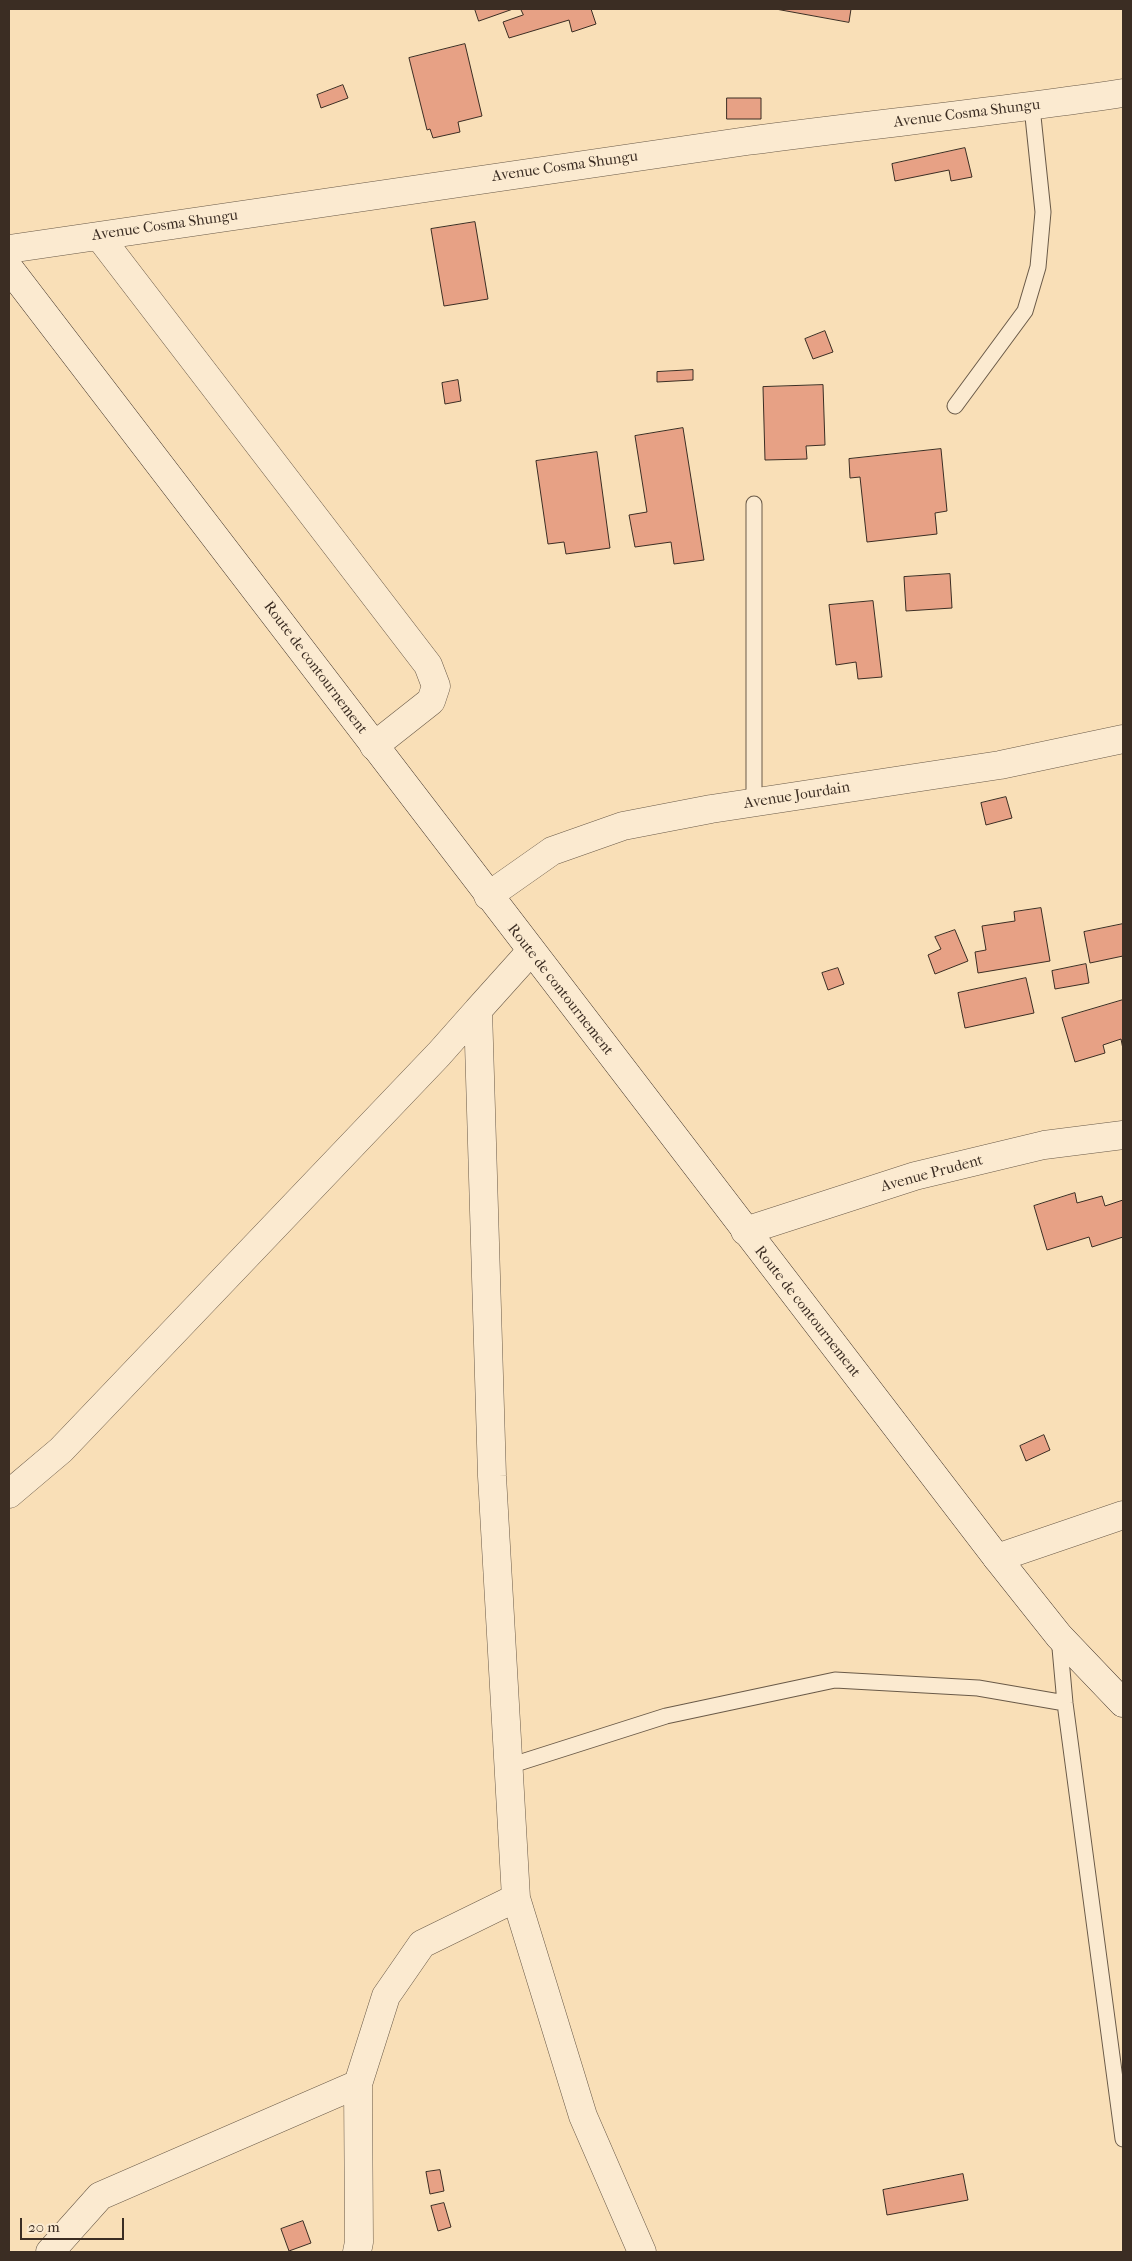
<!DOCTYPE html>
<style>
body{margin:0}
#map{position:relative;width:1132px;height:2261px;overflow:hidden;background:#f9dfb7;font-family:"IM FELL French Canon",serif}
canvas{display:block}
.frame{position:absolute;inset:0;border:10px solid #3b2d23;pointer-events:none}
.scale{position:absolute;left:20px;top:2218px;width:104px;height:22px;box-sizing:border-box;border:2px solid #3b2d23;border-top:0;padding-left:6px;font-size:15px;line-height:18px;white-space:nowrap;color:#3b2d23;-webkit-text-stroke:4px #fbead0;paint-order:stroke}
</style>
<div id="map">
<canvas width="1132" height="2261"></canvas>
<div class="frame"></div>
<div class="scale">20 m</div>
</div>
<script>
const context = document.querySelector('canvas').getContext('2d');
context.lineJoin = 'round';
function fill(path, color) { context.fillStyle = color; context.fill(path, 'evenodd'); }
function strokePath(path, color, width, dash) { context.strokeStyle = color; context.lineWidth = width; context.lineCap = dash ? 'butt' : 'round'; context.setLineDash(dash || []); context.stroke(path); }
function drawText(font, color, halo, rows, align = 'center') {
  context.font = font + ' "IM FELL French Canon",serif'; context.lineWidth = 4; context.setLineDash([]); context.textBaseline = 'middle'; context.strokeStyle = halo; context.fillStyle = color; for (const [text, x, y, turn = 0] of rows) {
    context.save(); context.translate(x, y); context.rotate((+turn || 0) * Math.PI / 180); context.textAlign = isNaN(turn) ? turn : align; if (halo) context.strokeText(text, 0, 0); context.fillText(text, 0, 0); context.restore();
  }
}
const building = new Path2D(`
 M475,9H513L479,21Z
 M521,9H591L596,24L572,32L569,20L509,38L503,22L523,15Z
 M776,9H851L849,22Z
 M465,44L482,116L458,122L460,132L433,138L430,129L427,130L409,58Z
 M343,85L348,98L321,108L317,95Z
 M727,98H761V119H727Z
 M965,148L972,177L951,181L949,170L895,181L892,164Z
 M475,222L488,299L444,306L431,229Z
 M825,331L833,352L813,359L805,339Z
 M693,370V380L657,382V372Z
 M458,380L461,401L445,404L442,383Z
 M823,385L825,445L806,446L807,459L765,460L763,387Z
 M683,428L704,560L674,564L671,542L635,547L629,515L647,512L635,436Z
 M941,449L947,511L935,513L937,534L867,542L860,477L850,478L849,459Z
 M597,452L610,548L566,554L564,542L548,544L536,461Z
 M950,574L952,608L906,611L904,577Z
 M873,601L882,677L858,679L856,662L836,665L829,605Z
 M1006,797L1012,818L986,825L981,803Z
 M1041,908L1050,961L978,973L975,952L986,950L982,926L1015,921L1014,912Z
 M1123,924V956L1090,963L1084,932Z
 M955,930L968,961L935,974L928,955L941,949L935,937Z
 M1086,964L1089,983L1055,989L1052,971Z
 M838,968L844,984L828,990L822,973Z
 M1026,978L1034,1013L965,1028L958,993Z
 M1123,1000V1049L1121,1039L1103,1045L1105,1053L1075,1062L1062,1018Z
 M1075,1193L1077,1203L1102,1196L1105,1206L1123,1200V1237L1092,1247L1089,1237L1047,1250L1034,1206Z
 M1044,1435L1050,1450L1026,1461L1020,1446Z
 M440,2170L444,2191L430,2194L426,2172Z
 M963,2174L968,2200L887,2215L883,2190Z
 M444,2203L451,2227L438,2231L431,2206Z
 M303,2221L311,2243L289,2251L281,2229Z`);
fill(building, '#e7a185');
strokePath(building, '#3b2d23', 1);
const lane = new Path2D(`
 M955,406L1025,311L1038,267L1043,212L1032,107
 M754,504V802
 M1059,1637L1065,1703L1123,2139
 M509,1766L666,1716L835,1680L978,1688L1065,1703`);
const street = new Path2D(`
 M99,236L428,665L436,686L431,701L374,746
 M9,249C255,212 501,175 747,141C873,124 998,112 1123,93
 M488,896L552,851L623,826L711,809L1000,765L1123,739
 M531,951L478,1010L492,1476L516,1898L583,2116L642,2252
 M745,1231L915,1176L1044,1145L1123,1135
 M9,1494L61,1450L439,1054L478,1010
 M997,1558L1123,1515
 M50,2252L100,2196L358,2084
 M357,2252L359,2242L358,2084L386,1996L422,1944L516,1898`);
const secondary = new Path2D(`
 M9,268L997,1558L1059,1636L1123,1703`);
strokePath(lane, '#6a5a48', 17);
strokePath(street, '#6a5a48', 29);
strokePath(secondary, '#3b2d23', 29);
strokePath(lane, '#fbead0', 15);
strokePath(street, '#fbead0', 28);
strokePath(secondary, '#fbead0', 28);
drawText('15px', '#3b2d23', '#fbead0', [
 ["Avenue Cosma Shungu",967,114,-7],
 ["Avenue Cosma Shungu",565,167,-8],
 ["Avenue Cosma Shungu",165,226,-8],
 ["Route de contournement",315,668,53],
 ["Avenue Jourdain",797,796,-9],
 ["Route de contournement",560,990,52],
 ["Avenue Prudent",932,1174,-15],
 ["Route de contournement",807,1312,52]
]);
</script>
